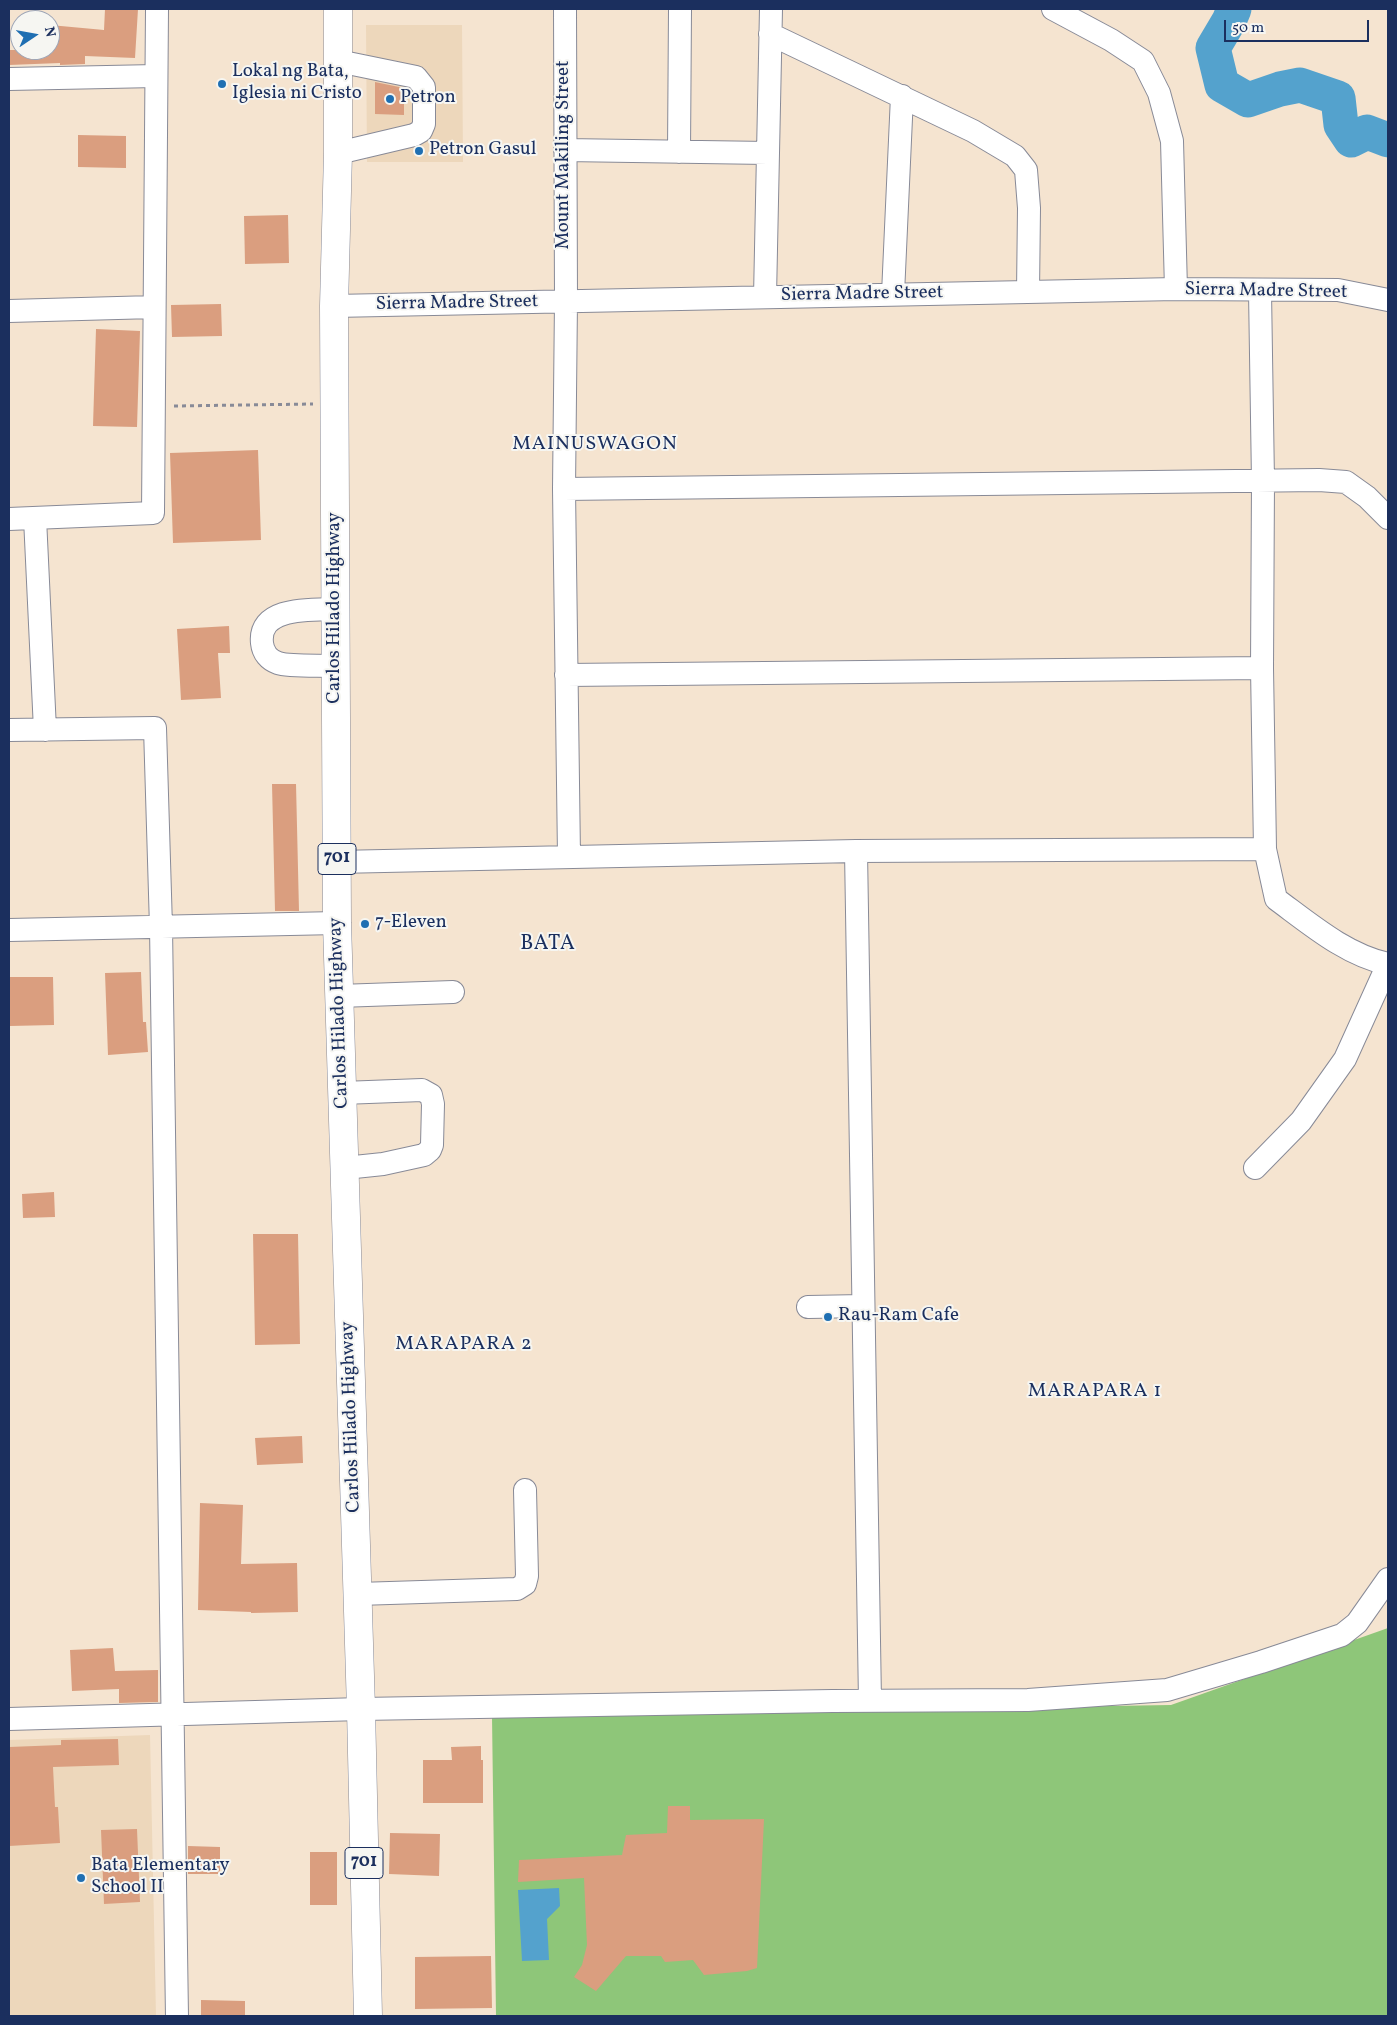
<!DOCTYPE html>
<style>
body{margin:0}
#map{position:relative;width:1397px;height:2025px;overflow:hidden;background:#f5e4d0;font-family:Vollkorn,serif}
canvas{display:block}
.frame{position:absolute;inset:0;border:10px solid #1b2f5e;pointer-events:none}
.north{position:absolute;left:10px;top:10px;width:50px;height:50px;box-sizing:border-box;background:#f6f6f2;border:1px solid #9ea6b7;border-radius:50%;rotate:78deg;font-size:14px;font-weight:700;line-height:20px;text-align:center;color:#1b2f5e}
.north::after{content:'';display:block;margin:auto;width:18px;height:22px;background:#1f6fb2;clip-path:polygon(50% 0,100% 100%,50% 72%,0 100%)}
.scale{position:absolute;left:1224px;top:20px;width:145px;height:22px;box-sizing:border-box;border:2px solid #1b2f5e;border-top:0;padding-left:6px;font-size:15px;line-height:18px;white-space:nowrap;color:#1b2f5e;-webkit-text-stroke:4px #f6f6f2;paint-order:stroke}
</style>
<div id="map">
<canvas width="1397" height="2025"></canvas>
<div class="frame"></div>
<div class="north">N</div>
<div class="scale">50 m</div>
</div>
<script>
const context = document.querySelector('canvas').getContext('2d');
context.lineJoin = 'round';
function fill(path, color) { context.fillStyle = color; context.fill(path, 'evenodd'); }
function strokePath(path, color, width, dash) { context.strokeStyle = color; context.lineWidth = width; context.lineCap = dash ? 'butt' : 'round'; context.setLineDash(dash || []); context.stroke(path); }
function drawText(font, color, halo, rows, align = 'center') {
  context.font = font + ' Vollkorn,serif'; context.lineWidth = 4; context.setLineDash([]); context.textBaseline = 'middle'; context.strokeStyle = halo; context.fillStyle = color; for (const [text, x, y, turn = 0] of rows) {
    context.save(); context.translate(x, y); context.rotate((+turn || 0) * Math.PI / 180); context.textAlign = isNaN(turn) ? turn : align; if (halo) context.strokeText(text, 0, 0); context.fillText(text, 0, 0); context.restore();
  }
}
fill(new Path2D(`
 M366,25H462L463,162H367Z
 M150,1735L156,2016H9V1740Z`), '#edd7bb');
fill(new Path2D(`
 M1388,1628V2016H496L492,1716L1171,1705Z`), '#8ec679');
fill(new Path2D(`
 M559,1888L560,1906L547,1919L549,1960L522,1961L518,1890Z`), '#54a2cd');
strokePath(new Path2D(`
 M1234,9L1229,21L1213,48L1222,85L1248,100L1280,89L1300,85L1338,98L1341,125L1351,140L1367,132L1388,140`), '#54a2cd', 35);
fill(new Path2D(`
 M105,9H138L135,58L85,56V64L60,65V63L9,65V50H50V25L104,30Z
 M375,82L404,88V115L375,114Z
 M78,135L126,136V168L78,167Z
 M288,215L289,263L245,264L244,216Z
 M221,304L222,336L172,337L171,305Z
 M96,329L140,331L137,427L93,426Z
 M258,450L261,540L173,543L170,453Z
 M229,626L230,653H218L221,698L181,700L177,629Z
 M272,784H296L299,911H275Z
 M141,972L143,1022H146L148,1052L108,1055L105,973Z
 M9,977H53L54,1025L10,1026Z
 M54,1192L55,1217L23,1218L22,1194Z
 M253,1234H298L300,1344L255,1345Z
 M302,1436L303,1463L257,1465L255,1438Z
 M200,1503L243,1505L241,1564L297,1563L298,1612L251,1613V1612L198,1610Z
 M113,1648L115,1671L158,1670V1702L119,1703V1689L72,1691L70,1650Z
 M118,1739L119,1765L53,1767L55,1807H58L60,1843L9,1846V1747L61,1745V1740Z
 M481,1746V1760H483V1803H423V1760H452L451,1747Z
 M668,1806H690V1820L764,1819L757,1968L747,1971L704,1975L693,1960L665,1962L661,1956H626L596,1991L574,1977L582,1965L587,1945L584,1878L518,1882L519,1860L622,1855L626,1835L667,1833Z
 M137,1829L140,1902L104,1904L101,1830Z
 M390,1833L440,1834L439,1876L389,1874Z
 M188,1846L220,1847V1874H188Z
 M310,1852H337V1905H310Z
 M491,1956L492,2008L415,2009V1957Z
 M201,2000L245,2001V2016H201Z`), '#da9e7f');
const minor = new Path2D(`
 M565,9L566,301L564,489L569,856
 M1053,9L1111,40L1143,61L1159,93L1172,141L1176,289
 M770,34L973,131L1015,156L1026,170L1029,208L1028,292
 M9,79L156,76
 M565,150L768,153
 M679,152L680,9
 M338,153L414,135L421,131L424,124V87L416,77L338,61
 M1260,291L1263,481L1262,668L1265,849L1276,899C1310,924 1346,955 1388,964
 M893,294L902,96
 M765,297L771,9
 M334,306L1176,289L1338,290L1388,300
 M9,311L154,307
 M564,489L1319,480L1346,482L1367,497L1388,518
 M35,518L45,730
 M9,519L153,513L157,9
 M336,609C312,610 258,606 262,643C263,653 269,660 278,663C290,667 321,665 336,666
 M566,675L1262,668
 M9,730L155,728L161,927L177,2016
 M856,851L870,1701
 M337,862L856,851L1265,849
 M9,930L337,923
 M339,996L453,992
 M342,1093L422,1090L431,1095L433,1104L432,1145L430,1150L424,1155L383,1164L345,1168
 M1255,1168L1301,1121L1345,1059L1388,964
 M808,1307L863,1306
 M358,1594L517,1589L525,1584L527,1576L525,1490
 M9,1719L361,1709L832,1701L1028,1700L1167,1690L1261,1662L1342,1635L1357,1623L1388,1579`);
const major = new Path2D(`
 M338,9V153L334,306L337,923L361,1709L368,2016`);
strokePath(minor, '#888a97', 24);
strokePath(major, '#888a97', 29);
strokePath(new Path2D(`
 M174,406L313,404`), '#888a97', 3, [4, 4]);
strokePath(minor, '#fff', 22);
strokePath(major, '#fff', 28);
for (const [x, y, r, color] of [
 [222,84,5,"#1f6fb2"],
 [390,99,5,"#1f6fb2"],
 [419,151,5,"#1f6fb2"],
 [365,924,5,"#1f6fb2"],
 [828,1317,5,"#1f6fb2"],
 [81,1878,5,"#1f6fb2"]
]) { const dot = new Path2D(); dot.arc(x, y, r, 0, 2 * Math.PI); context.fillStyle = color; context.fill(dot); strokePath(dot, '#f6f6f2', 2); }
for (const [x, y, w] of [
 [337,859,38],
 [364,1863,38]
]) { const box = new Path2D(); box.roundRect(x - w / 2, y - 15.5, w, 31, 4); context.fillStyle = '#f6f6f2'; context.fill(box); strokePath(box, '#1b2f5e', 1); }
drawText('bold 18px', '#1b2f5e', null, [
 ["701",337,859],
 ["701",364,1863]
]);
drawText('19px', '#1b2f5e', '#f6f6f2', [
 ["Lokal ng Bata,",232,73],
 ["Iglesia ni Cristo",232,95],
 ["Petron",400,99],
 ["Petron Gasul",429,151],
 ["7-Eleven",375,924],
 ["Rau-Ram Cafe",838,1317],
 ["Bata Elementary",91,1867],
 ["School II",91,1889]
], 'left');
drawText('19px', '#1b2f5e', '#f6f6f2', [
 ["Mount Makiling Street",565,155,-90],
 ["Sierra Madre Street",1266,292,1],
 ["Sierra Madre Street",862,295,-1],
 ["Sierra Madre Street",457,304,-1],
 ["Carlos Hilado Highway",336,608,-90],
 ["Carlos Hilado Highway",340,1013,-92],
 ["Carlos Hilado Highway",352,1417,-92]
]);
context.letterSpacing = '1px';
drawText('20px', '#1b2f5e', '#f6f6f2', [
 ["MAINUSWAGON",595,445],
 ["MARAPARA 2",464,1345],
 ["MARAPARA 1",1095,1392]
]);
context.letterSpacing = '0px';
context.letterSpacing = '1px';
drawText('21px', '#1b2f5e', '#f6f6f2', [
 ["BATA",548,945]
]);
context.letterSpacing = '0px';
</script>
